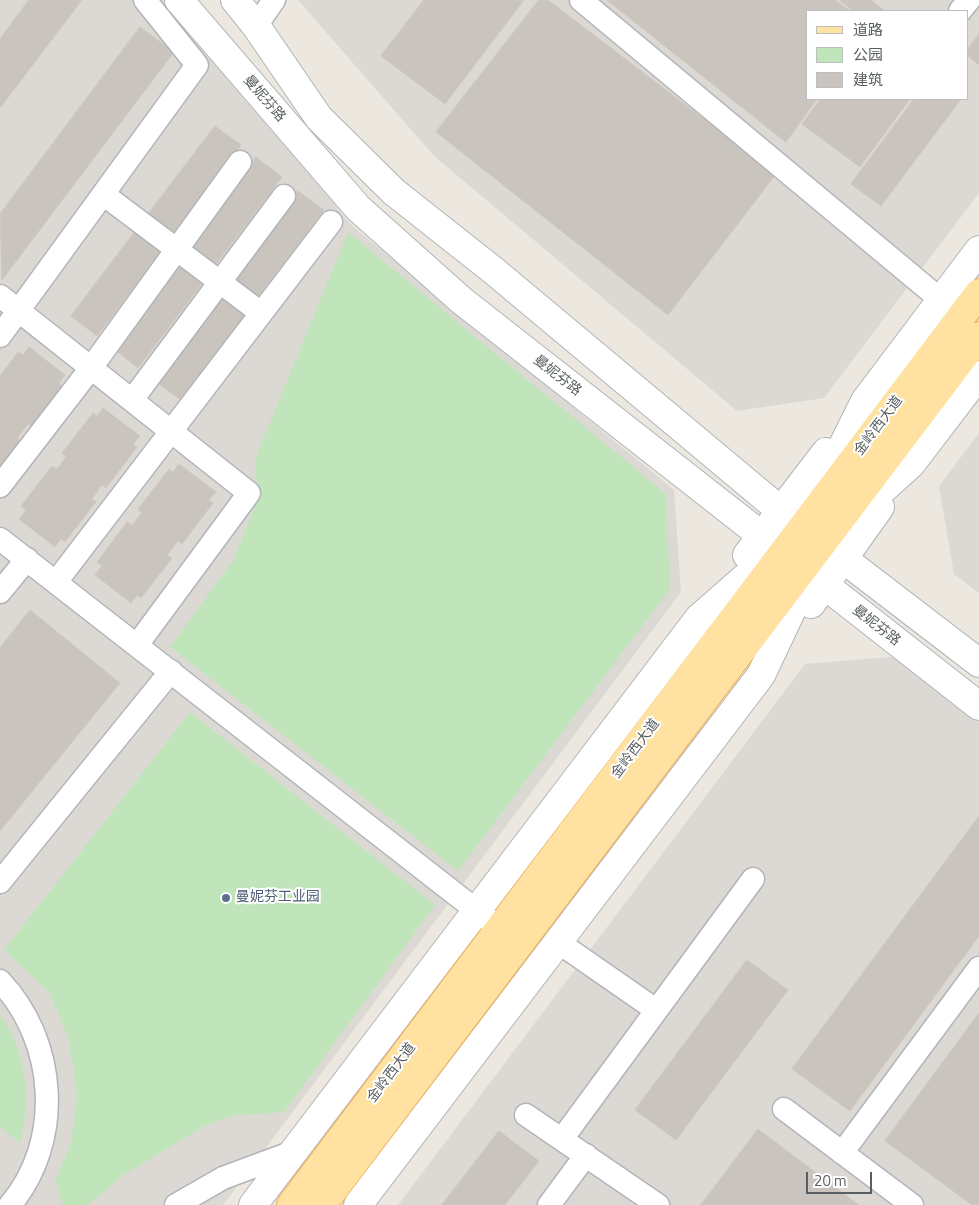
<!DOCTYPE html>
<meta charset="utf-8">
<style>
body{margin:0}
#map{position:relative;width:979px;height:1205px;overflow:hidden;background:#ece7df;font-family:"Titillium Web","Noto Sans SC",sans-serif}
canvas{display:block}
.legend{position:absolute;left:806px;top:10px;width:162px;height:90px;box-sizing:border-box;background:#fff;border:1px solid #bcbfc0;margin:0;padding:6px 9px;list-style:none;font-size:15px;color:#585e61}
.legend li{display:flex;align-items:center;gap:10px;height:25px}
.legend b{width:25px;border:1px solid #bcbfc0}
.scale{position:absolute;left:806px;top:1172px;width:66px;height:22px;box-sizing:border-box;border:2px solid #585e61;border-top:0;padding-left:6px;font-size:15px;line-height:18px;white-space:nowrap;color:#585e61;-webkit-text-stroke:4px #fff;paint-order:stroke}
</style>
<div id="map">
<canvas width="979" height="1205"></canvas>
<ul class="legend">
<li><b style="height:6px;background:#ffe2a2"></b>道路</li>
<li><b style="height:14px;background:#c1e5bb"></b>公园</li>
<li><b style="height:14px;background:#cac4be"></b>建筑</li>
</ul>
<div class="scale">20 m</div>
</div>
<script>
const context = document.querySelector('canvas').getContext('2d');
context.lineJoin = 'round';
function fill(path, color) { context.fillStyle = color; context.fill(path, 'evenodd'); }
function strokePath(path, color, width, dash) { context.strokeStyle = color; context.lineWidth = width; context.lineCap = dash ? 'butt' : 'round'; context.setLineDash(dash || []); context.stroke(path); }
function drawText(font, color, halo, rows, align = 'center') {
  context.font = font + ' "Titillium Web","Noto Sans SC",sans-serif'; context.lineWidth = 4; context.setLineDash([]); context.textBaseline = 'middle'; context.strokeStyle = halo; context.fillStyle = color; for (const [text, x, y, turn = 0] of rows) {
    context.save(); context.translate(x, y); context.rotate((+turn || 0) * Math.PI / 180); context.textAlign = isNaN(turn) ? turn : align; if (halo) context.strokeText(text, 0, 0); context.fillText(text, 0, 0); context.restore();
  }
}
fill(new Path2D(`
 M0,0H170L352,226L674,490L681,592L223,1205H0Z
 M298,0H979V193L824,398L737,411L434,156ZM808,11H968V99H808Z
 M979,433V593L954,574L939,486Z
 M902,656L979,716V1205H398L805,664Z`), '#dcd9d4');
fill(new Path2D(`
 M348,232L666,494L670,589L458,871L170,647L234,559L258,499L255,459Z
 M190,712L435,905L284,1112L232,1116L203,1127L122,1176L88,1205H63L55,1182L71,1143L77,1095L68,1037L49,992L4,950Z
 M0,1014C27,1054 31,1097 20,1143L0,1127Z`), '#c1e5bb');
const building = new Path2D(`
 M29,0H82L0,108V39Z
 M424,0H524L445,104L381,56Z
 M539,0H548L776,174L668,315L436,132Z
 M607,0H835L850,11H808V99H817L786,142Z
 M839,0H871L885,11H854Z
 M140,27L174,52L2,280L0,214Z
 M979,34V65L968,56V49Z
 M821,99H910L860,167L802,124Z
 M914,99H961L881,206L851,184Z
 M215,126L241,145L175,233L149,213Z
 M256,157L282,177L216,264L190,245Z
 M298,191L324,210L258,297L232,277Z
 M137,229L163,249L97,336L71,316Z
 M178,261L204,281L138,368L113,348Z
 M221,294L247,313L181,400L155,381Z
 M29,347L65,375L59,383L62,386L31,426L28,424L17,438L21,441L0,469V376L18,352L23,355Z
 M103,408L140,436L133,444L137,447L106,488L102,485L92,499L96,502L65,542L61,539L55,547L19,519L26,510L21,506L52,466L57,469L66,457L62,453L93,413L97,416Z
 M179,464L216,492L209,500L213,503L182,544L178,541L167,555L172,558L141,598L137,595L131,603L95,575L102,566L97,562L127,522L132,525L142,513L138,509L169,469L173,472Z
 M30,610L120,683L0,831V648Z
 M979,816V936L850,1111L792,1069Z
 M747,960L788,990L676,1140L635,1110Z
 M979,1013V1205H972L885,1141Z
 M758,1129L859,1205H701Z
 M499,1131L539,1161L505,1205H442Z`);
fill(building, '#cac4be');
strokePath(building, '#d1c8be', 1);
const minor = new Path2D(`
 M581,0L941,300
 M960,11L969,0
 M256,26L274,0
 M103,194L261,313
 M0,296L249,493L137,645
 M0,336L197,65L145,0
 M132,400L284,196
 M0,486L91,368L240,162
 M0,539L490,921
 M56,582L331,222
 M0,592L27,559
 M0,882L171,671
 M558,942L656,1010
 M0,981C57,1041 64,1141 10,1205
 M784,1109L912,1205
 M526,1115L658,1205
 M562,1139L753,879
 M842,1153L979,968
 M176,1205L223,1178L293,1152
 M549,1205L586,1155`);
const tertiary = new Path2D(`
 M819,494L865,401L979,250
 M847,522L911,464L979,375
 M747,555L826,452
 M811,604L880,507
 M253,1205L699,618L779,548
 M358,1205L761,675L812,567`);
const secondary = new Path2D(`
 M179,0L358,208L461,300L979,706
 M235,0L256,26L319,118L394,192L494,271L781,511L979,663`);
const primary = new Path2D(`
 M291,1205L979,293
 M322,1205L979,336`);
strokePath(minor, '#b1b4b8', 25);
strokePath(tertiary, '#b1b4b8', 30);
strokePath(secondary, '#afb5b8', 30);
strokePath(primary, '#f4ad50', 30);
strokePath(minor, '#fff', 22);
strokePath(tertiary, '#fff', 28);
strokePath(secondary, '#fff', 28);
strokePath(primary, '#ffe2a2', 28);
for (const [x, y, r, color] of [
 [226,898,5,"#5c6f8a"]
]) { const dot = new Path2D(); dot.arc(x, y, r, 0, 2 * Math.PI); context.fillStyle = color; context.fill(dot); strokePath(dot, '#fff', 2); }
drawText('14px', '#585e61', '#fff', [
 ["曼妮芬路",264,99,49],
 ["曼妮芬路",557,376,38],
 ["金岭西大道",879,426,-53],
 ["曼妮芬路",876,626,38],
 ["金岭西大道",636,749,-53],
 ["金岭西大道",392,1073,-53]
]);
drawText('14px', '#4e5e75', '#fff', [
 ["曼妮芬工业园",236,898]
], 'left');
</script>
